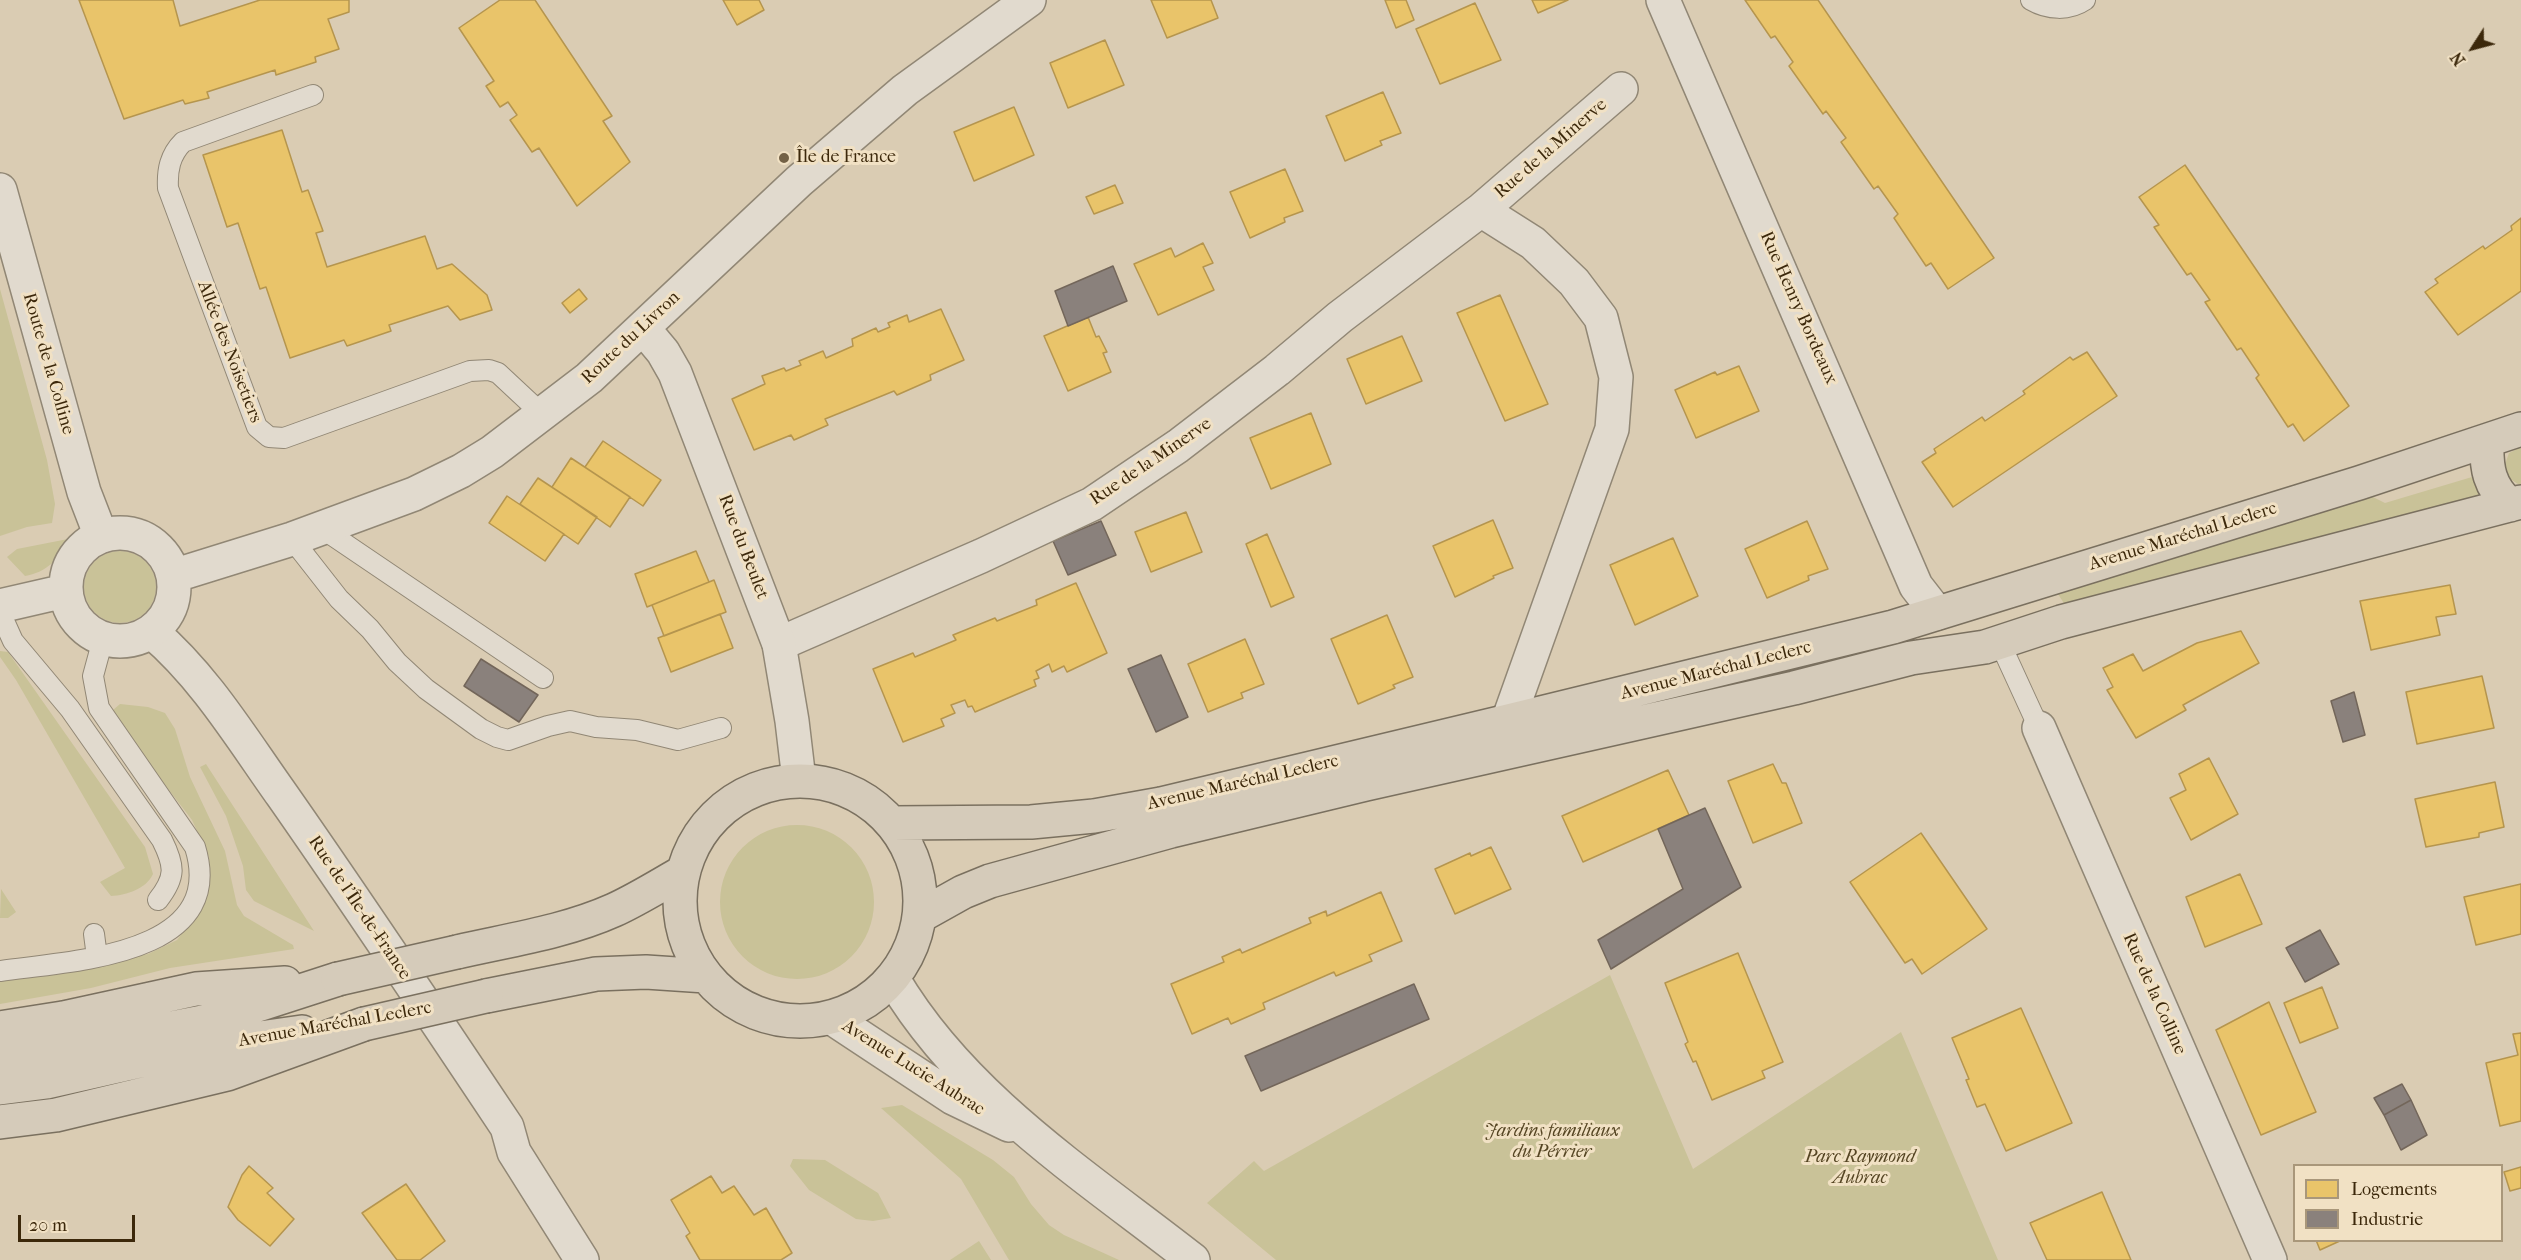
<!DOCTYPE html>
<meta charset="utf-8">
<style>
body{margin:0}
#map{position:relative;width:2521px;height:1260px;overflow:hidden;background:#daccb3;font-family:"IM FELL French Canon",serif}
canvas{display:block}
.legend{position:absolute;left:2293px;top:1164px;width:210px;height:78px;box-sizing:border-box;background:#f1e1c4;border:2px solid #a9977a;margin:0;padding:8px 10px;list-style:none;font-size:18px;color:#3c280b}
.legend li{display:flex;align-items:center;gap:12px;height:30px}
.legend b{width:30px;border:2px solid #a9977a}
.north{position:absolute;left:2443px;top:18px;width:60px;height:60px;-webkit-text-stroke:4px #f1e1c4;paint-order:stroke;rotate:234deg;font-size:16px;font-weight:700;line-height:24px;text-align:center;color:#3c280b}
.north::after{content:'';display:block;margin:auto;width:21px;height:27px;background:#3c280b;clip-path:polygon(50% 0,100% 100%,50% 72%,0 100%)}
.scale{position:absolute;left:18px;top:1215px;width:117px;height:27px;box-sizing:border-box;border:3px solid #3c280b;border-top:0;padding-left:8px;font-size:18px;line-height:21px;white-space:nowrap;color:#3c280b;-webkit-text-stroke:4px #f1e1c4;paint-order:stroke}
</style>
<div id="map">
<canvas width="2521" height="1260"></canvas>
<ul class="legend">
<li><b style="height:16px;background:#e9c46a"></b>Logements</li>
<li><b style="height:16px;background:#8a817c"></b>Industrie</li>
</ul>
<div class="north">N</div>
<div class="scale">20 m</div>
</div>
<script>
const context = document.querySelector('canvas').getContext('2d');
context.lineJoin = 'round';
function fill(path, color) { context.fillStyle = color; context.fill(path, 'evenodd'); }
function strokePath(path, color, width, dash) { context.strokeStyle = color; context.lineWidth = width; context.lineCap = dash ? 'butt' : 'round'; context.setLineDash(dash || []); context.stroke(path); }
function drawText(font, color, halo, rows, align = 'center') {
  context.font = font + ' "IM FELL French Canon",serif'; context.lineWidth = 6; context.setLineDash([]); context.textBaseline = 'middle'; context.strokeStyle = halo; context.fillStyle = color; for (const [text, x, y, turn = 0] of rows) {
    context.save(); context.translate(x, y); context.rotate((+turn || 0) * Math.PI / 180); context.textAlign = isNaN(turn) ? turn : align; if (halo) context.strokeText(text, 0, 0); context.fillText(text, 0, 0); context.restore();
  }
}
fill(new Path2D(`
 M0,289L47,460L55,504L52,523L27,527L0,536Z
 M2521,447V486L2507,477L2504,467L2509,453Z
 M2472,477L2480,498L2065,605L2058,594L2059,592L2369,495L2385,503Z
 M68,539C62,558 45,573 25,576L7,557L17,549Z
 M84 587a36 36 0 1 1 72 0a36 36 0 1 1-72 0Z
 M0,651L8,652L145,847L153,874C146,889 127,895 111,896L100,882L125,868L16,680L0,657Z
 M120,704L148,707L165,713L175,729L190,777L225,851L237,905L244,916L293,945L294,949L170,968L91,988L0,1004V980L148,954L177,940L198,912L206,888L209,857L192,820L152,768L113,710Z
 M206,764L314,931L254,901L246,890L243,866L226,816L200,767Z
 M720 902a77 77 0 1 1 154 0a77 77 0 1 1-154 0Z
 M1,889L16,912L8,918H0Z
 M1610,975L1693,1169L1901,1032L1998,1260H1276L1207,1203L1254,1161L1264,1171Z
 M902,1105L993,1160L1014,1177L1031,1204L1049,1225L1064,1235L1119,1260H1009L961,1179L881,1108Z
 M793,1159L825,1160L878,1193L891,1218L873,1221L856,1219L809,1190L790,1166Z
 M979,1241L991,1260H950Z`), '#c9c298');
const homes = new Path2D(`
 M79,0H173L180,26L260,0H349V12L328,19L339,49L315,57L316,62L276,75L275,70L207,92L209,98L185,104L183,100L124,119Z
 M500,0H535L612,116L603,121L630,162L577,206L539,148L532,152L510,120L517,115L508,102L500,107L486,86L494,81L459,28Z
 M723,0H759L764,10L737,25Z
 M1151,0H1211L1218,18L1167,38Z
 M1385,0H1406L1414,20L1396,28Z
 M1532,0H1568L1538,13Z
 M1745,0H1818L1994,258L1948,289L1931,263L1926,266L1894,218L1898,214L1878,186L1874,189L1841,142L1846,138L1826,111L1823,114L1789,66L1793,62L1775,36L1771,38Z
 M1475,3L1501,60L1440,84L1416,29Z
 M1105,40L1124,85L1068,108L1050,63Z
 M1383,92L1401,133L1380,141L1382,145L1345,161L1326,116Z
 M1014,107L1034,155L974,181L954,132Z
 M282,130L302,192L308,190L323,231L316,233L327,267L425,236L437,269L452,264L487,295L492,310L460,320L448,306L389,325L391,331L347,346L344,340L290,358L266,287L260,289L238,223L227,227L203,155Z
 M2185,165L2349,406L2304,441L2293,424L2288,427L2256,378L2259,375L2241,348L2237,350L2205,302L2210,300L2191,273L2187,275L2154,227L2159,225L2139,197Z
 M1285,169L1303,211L1284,218L1285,222L1250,238L1230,192Z
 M1115,185L1123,203L1094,214L1086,197Z
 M2521,218V291L2458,335L2425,292L2438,283L2435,279L2483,246L2485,249L2512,230L2511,226Z
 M1203,243L1213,263L1203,267L1214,290L1158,315L1134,264L1171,248L1175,257Z
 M579,289L587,299L570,313L562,303Z
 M1500,295L1548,404L1505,421L1457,313Z
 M941,309L964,360L930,375L931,380L897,395L894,391L825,419L828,425L794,440L791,435L754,450L732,399L765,384L762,376L784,368L786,371L801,365L799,361L823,351L826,358L853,346L852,339L876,328L878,332L890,327L888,323L907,315L909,322Z
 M1088,317L1096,337L1099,336L1107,352L1103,353L1111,372L1068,391L1044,336Z
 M1402,336L1422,381L1366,404L1347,359Z
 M2087,352L2117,396L1953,507L1922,462L1936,453L1934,449L1982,417L1985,421L2025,394L2023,391L2070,357L2073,360Z
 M1739,366L1759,411L1696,438L1675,390L1715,372L1717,375Z
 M1311,413L1331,464L1271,489L1250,438Z
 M603,441L661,480L643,506L585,467Z
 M571,458L630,497L610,527L552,487Z
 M538,478L597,517L578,544L520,504Z
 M507,496L564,534L545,561L489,523Z
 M1186,512L1202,552L1151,572L1135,532Z
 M1493,520L1513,568L1493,576L1494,578L1455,597L1433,546Z
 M1807,521L1828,569L1808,576L1809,580L1767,598L1745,549Z
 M1267,534L1294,597L1271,607L1246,544Z
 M1673,538L1698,596L1635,625L1610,565Z
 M696,551L709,582L647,607L635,574Z
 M714,580L726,612L664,636L652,605Z
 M1076,583L1107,653L1067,672L1064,666L1052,672L1049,664L1036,671L1039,678L1034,680L1036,686L975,712L972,706L968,707L965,700L951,705L955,713L941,719L944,726L903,742L873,669L913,653L915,657L956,640L953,635L995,618L997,621L1037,605L1036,600Z
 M2450,585L2456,614L2436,617L2440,635L2371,650L2360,601Z
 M720,614L733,648L671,672L658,638Z
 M1387,615L1413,677L1393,685L1395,688L1358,704L1331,639Z
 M2241,631L2259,663L2183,705L2186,710L2136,738L2107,690L2113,687L2103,668L2133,654L2143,671L2197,643Z
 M1245,639L1264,684L1241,693L1243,698L1208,712L1188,664Z
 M2482,676L2494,728L2417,744L2406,692Z
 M2209,758L2238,814L2191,840L2170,798L2186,790L2179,774Z
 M1773,764L1782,783H1786L1802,823L1753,843L1728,781Z
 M1668,770L1689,815L1583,862L1562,816Z
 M2495,782L2504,827L2479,833V837L2426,847L2415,799Z
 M1921,833L1987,929L1922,974L1912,959L1905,963L1850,882Z
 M1491,847L1511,889L1455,914L1435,869L1470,853L1471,856Z
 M2240,874L2262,924L2205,947L2186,897Z
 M2521,884V934L2476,945L2464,897Z
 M1381,892L1402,941L1369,955L1372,961L1336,976L1334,972L1263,1003L1265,1009L1231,1024L1228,1018L1192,1034L1171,984L1224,962L1222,957L1240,949L1242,953L1311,923L1309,918L1326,911L1327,916Z
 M1738,953L1783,1062L1762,1071L1765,1078L1712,1100L1696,1061L1693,1062L1685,1044L1688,1042L1665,983Z
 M2322,987L2338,1028L2300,1043L2284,1003Z
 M2269,1002L2316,1112L2261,1135L2216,1030Z
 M2021,1008L2072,1123L2006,1151L1985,1104L1977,1107L1966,1080L1969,1079L1952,1038Z
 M2521,1033V1121L2500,1126L2486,1063L2518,1055L2513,1034Z
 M249,1166L273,1188L267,1193L294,1219L270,1246L238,1220L228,1207L242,1175Z
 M2521,1167V1188L2510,1191L2504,1172Z
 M711,1176L722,1193L734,1186L754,1215L766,1208L792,1253L781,1260H700L686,1236L690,1233L671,1200Z
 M406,1184L445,1241L420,1260H397L362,1213Z
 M2102,1192L2131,1260H2047L2030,1223Z
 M2316,1240H2342L2320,1250Z`);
fill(homes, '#e9c46a');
strokePath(homes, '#b5954e', 1.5);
const industry = new Path2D(`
 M1113,266L1127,301L1068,326L1055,291Z
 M1101,521L1116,555L1068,575L1053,541Z
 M1161,655L1188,717L1156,732L1128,669Z
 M481,659L538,695L519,722L464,686Z
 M2354,692L2365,735L2343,742L2331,701Z
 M1705,808L1741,887L1611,969L1598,940L1683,889L1658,829Z
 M2320,930L2339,964L2305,982L2286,948Z
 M1414,984L1429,1019L1261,1091L1245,1056Z
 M2402,1084L2411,1100L2384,1115L2374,1098Z
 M2411,1100L2427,1135L2401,1150L2384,1115Z`);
fill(industry, '#8a817c');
strokePath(industry, '#73665a', 1.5);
const service = new Path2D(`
 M2031,0C2048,10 2069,11 2085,0
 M313,95L183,142C170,155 167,170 168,188L257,427L269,437L284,438L470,371L489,370L498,373L543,415
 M323,529L543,678
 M292,539L339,599L370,629L397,662L426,689L481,729L497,737L508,740L548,726L570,721L596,727L637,730L678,740L721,728
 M0,612L13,641L70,709L162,840C175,866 176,877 158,900
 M2000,643L2039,728
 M94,934L97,957
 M0,971C68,961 229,957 195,847L99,708L93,676L103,639`);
const minor = new Path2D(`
 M1663,0L1916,586L1937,613
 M0,190L84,492L101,536
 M1481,210L1621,89
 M152,632C205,677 242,739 282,795C359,905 433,1016 507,1127L514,1152L582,1260
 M779,644L981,556L1092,504L1178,446L1277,370L1340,317L1481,210L1533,243L1574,282L1601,318L1616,377L1612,429L1508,721
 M2039,728L2270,1260`);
const tertiary = new Path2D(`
 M643,328L663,352L675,373L779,644L792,721L799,780
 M66 587a54 54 0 1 1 108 0a54 54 0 1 1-108 0Z
 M173,576L292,539L414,494L461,471L492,452L589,378L799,181L905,90L1029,0
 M0,606L65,591
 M893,979C963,1098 1086,1176 1193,1260
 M832,1018L953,1098L1009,1125`);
const primary = new Path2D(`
 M2487,441C2486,468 2489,487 2510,505
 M680 901a120 120 0 1 1 240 0a120 120 0 1 1-240 0Z
 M892,823L1031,822L1094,816L1161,804L1508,721L1893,627L2359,483L2521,429
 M920,916L963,892L990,881L1171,831L1366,784L1794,688L1911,658L1985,647L2061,622L2521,502
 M457,952C509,940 565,932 614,910C638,899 660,885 683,872
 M486,996L596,974L646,972L706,976
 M0,1028L63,1018L196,989L285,983
 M0,1061L208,1021L338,979
 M0,1088L47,1082L211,1045L302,1032
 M0,1122L56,1115L227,1074L364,1024`);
strokePath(service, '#918775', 22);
strokePath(minor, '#918775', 36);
strokePath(tertiary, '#918775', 36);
strokePath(primary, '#7a705f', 36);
strokePath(service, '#e1dace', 20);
strokePath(minor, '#e1dace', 33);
strokePath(tertiary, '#e1dace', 33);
strokePath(primary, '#d5cbba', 33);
const primaryBridge = new Path2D(`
 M338,979L457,952
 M364,1024L486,996`);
strokePath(primaryBridge, '#7a705f', 36, []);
strokePath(primaryBridge, '#d5cbba', 33);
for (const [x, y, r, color] of [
 [784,158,6,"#736146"]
]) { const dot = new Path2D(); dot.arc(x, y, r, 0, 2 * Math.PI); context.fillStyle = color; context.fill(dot); strokePath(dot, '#f1e1c4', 2); }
drawText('18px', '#3c280b', '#f1e1c4', [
 ["Rue de la Minerve",1551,149,-41],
 ["Rue Henry Bordeaux",1798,308,66],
 ["Route du Livron",631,338,-43],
 ["Allée des Noisetiers",229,352,69],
 ["Route de la Colline",48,364,74],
 ["Rue de la Minerve",1151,462,-34],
 ["Avenue Maréchal Leclerc",2183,537,-17],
 ["Rue du Beulet",743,547,69],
 ["Avenue Maréchal Leclerc",1716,671,-14],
 ["Avenue Maréchal Leclerc",1243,783,-13],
 ["Rue de l'Île-de-France",359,908,56],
 ["Rue de la Colline",2154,994,66],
 ["Avenue Maréchal Leclerc",335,1025,-10],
 ["Avenue Lucie Aubrac",913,1068,32]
]);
drawText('18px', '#3c280b', '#f1e1c4', [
 ["Île de France",796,158]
], 'left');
drawText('italic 18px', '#554523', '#f1e1c4', [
 ["Jardins familiaux",1552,1132],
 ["du Pérrier",1552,1153],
 ["Parc Raymond",1860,1158],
 ["Aubrac",1860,1179]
]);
</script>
